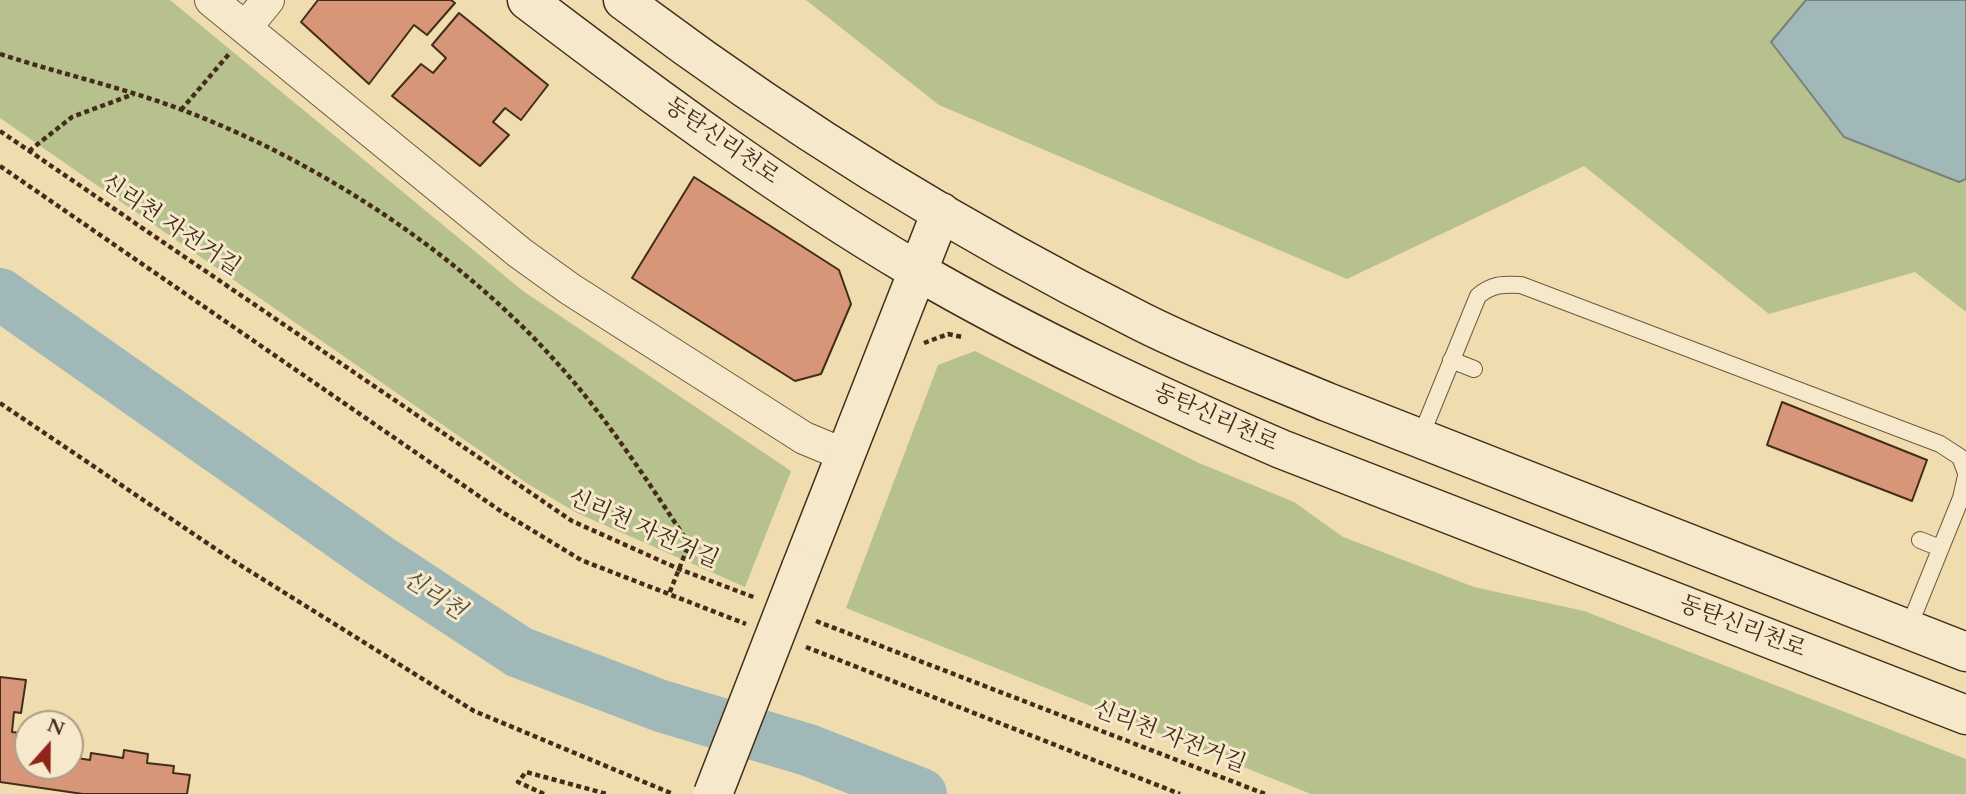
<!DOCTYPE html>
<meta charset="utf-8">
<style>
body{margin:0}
#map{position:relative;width:1966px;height:794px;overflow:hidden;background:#efdcaf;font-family:Cardo,serif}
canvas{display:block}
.north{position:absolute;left:14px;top:710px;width:70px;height:70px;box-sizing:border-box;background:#f5e8cb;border:2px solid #ae9d84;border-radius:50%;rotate:21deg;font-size:19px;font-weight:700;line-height:28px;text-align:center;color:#432d1a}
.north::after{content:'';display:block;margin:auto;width:24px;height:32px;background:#8f2418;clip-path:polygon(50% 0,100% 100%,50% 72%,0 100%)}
</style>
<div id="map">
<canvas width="1966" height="794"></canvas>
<div class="north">N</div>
</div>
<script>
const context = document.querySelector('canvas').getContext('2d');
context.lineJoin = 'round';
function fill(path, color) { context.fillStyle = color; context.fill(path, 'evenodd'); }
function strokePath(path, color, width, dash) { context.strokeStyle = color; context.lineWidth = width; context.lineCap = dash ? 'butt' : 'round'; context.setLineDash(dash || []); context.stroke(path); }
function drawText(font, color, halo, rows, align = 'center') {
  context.font = font + ' Cardo,"Noto Serif KR",serif'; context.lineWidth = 6; context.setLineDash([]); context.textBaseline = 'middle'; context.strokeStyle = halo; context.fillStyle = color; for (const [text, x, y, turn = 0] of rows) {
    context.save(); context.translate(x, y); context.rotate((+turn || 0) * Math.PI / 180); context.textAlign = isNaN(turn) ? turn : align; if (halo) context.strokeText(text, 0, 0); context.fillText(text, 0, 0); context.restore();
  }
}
fill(new Path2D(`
 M0,0H170L523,291L791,471L745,587L577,513L528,484L0,118Z
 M806,0H1966V312L1915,272L1769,314L1584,166L1347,279L939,105Z
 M975,351L1199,463L1294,502L1343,537L1474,587L1584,611L1966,759V794H1311L846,608L938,365Z`), '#b6c18d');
const water = new Path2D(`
 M1806,0H1966V179L1959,182L1844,137L1771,42Z`);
fill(water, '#a0b8b7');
strokePath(water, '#7b8078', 2);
strokePath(new Path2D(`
 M0,294L380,561L519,652L661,706L808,750L921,794`), '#a0b8b7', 52);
const building = new Path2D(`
 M318,0H451L455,3L427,35L414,25L369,84L301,22Z
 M459,13L548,85L521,120L505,108L493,122L509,135L480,166L392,96L421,64L433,73L446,58L432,45Z
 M694,177L839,270L851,304L821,374L795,381L632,278Z
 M1782,402L1927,460L1912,501L1767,445Z
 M0,677L26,680L21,713L14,712L12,732L28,734V766H70V757L90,760L91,753L123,758L124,750L148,754L147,763L174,766L173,773L190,775L187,794H83L0,782Z`);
fill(building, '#d89679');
strokePath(building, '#432d1a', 2);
const lane = new Path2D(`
 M1451,360L1474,369
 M1420,438L1478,296C1492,284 1503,284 1521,285L1940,444L1960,457L1966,473
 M1920,540L1940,548
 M1908,629L1961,498L1966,476`);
const street = new Path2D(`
 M211,0L520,253L570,289L804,438L845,455
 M245,28L268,0`);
const secondary = new Path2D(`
 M527,0C652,95 779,189 914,269C1032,338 1156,395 1281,449L1966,715
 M623,0C785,123 960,231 1142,322C1202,352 1265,376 1327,402L1966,652
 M801,568L941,212`);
strokePath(lane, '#6e593f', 18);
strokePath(street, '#6e593f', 34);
strokePath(secondary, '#432d1a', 41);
strokePath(new Path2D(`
 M0,54C64,75 130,89 193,114C326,166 463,257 558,364C607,418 649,483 689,544L669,594
 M181,110L229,54
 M0,131L572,521L679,569L756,598
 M29,151L72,117L134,94
 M0,166L502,512L581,560L746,624
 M924,343L948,334L962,337
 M0,403L232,560L474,711L673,794
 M816,621L1265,794
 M806,647L1180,794
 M544,794L518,782L526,772L607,794`), '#432d1a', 4.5, [5, 3.5]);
strokePath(lane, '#f5e8cb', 16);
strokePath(street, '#f5e8cb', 32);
strokePath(secondary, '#f5e8cb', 38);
const secondaryBridge = new Path2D(`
 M713,794L801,568`);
strokePath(secondaryBridge, '#432d1a', 41, []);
strokePath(secondaryBridge, '#f5e8cb', 38);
drawText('23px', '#432d1a', '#f5e8cb', [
 ["동탄신리천로",721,142,35],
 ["신리천 자전거길",170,226,34],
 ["동탄신리천로",1215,419,24],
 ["신리천 자전거길",643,530,24],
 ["동탄신리천로",1742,628,21],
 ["신리천 자전거길",1169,738,21]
]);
drawText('italic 24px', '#5a5041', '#f5e8cb', [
 ["신리천",433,596,33]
]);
</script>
